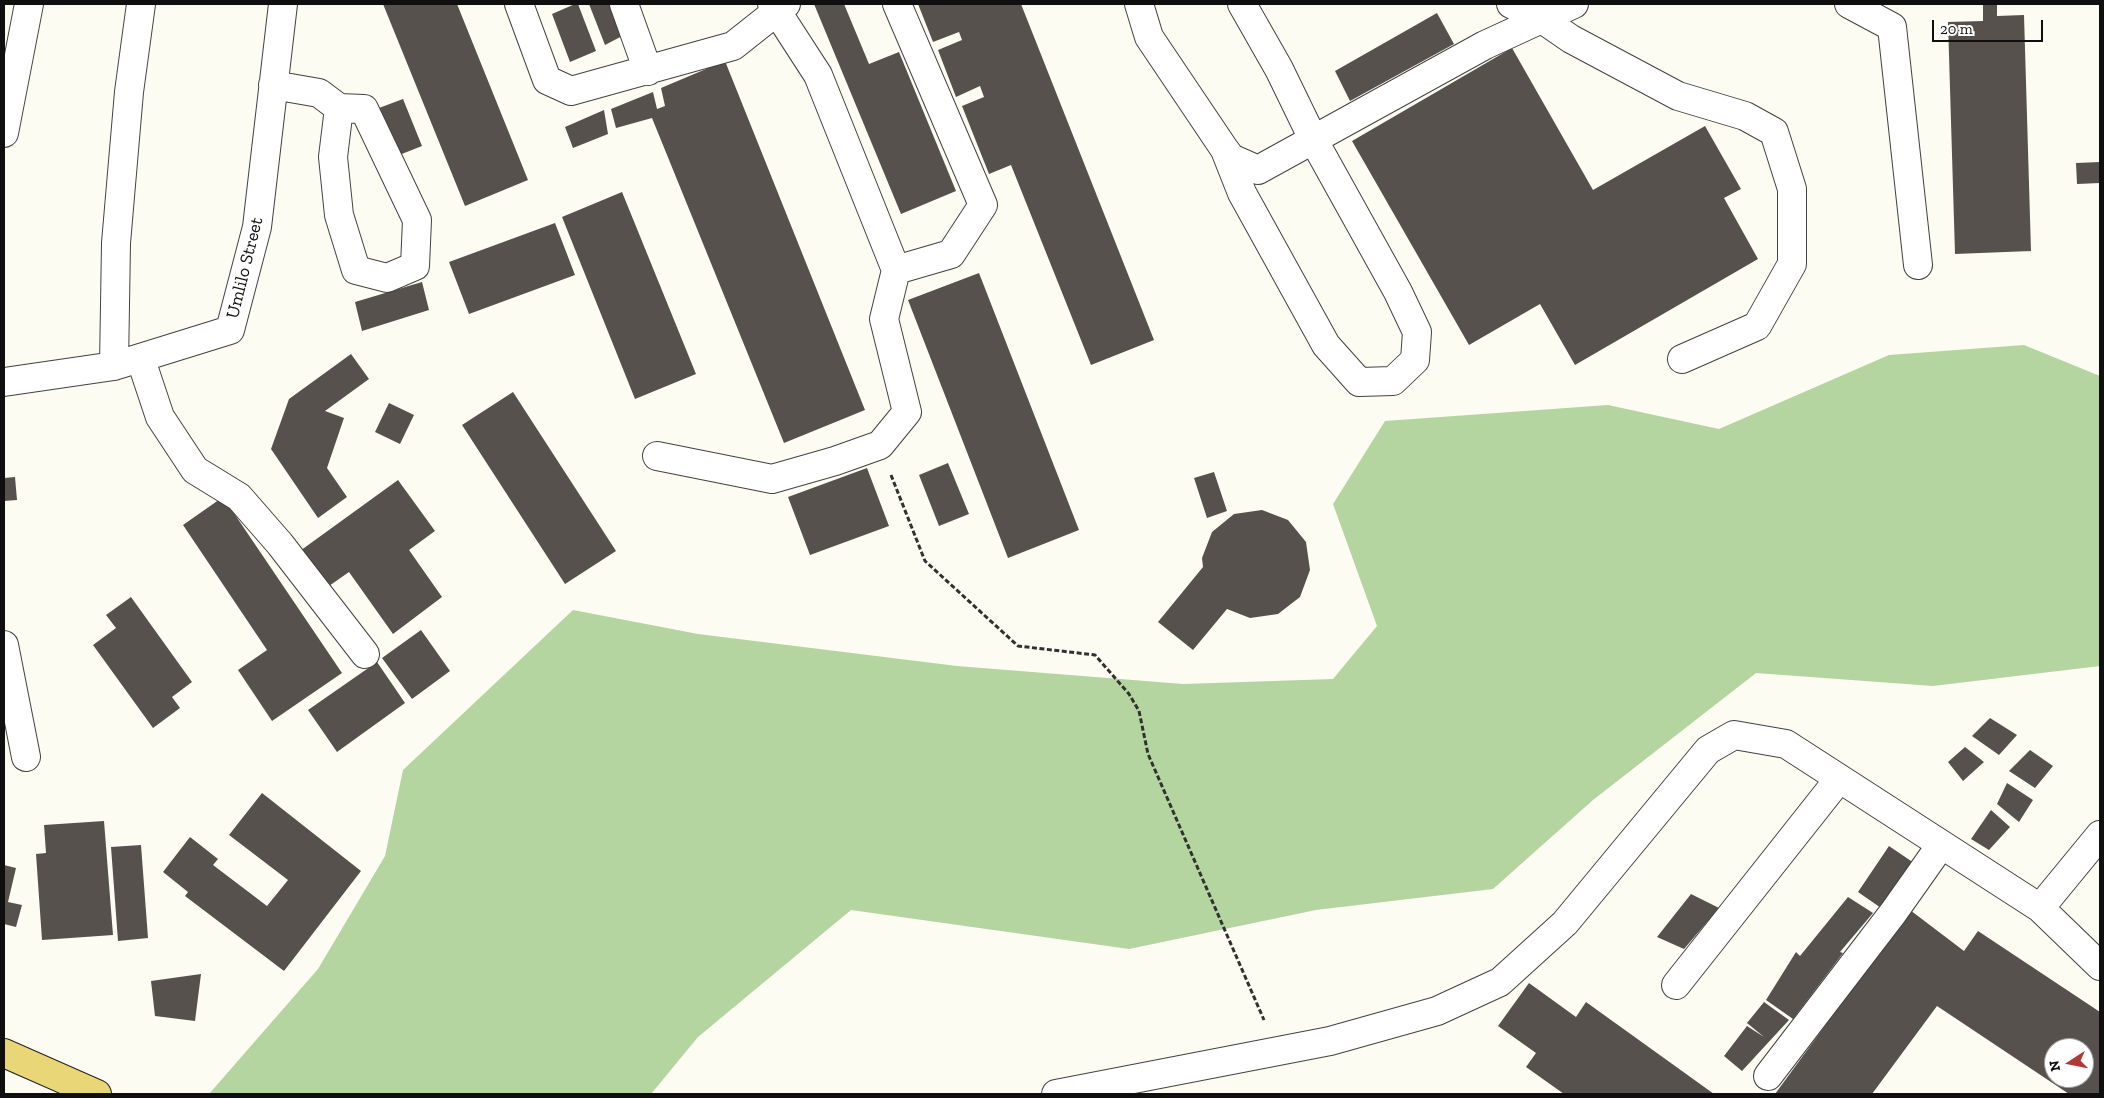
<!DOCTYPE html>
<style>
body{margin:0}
#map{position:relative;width:2104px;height:1098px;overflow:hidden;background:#fdfcf2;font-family:"Zilla Slab",serif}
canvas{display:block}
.frame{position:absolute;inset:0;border:5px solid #0f0f0f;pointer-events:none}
.north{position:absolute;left:2044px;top:1038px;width:50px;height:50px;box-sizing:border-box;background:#fff;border:1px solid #9f9f9f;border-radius:50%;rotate:259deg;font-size:14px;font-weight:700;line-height:20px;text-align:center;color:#0f0f0f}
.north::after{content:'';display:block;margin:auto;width:18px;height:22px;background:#b03936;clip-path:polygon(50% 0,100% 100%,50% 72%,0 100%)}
.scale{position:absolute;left:1932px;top:20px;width:111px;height:22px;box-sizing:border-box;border:2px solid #0f0f0f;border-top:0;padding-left:6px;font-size:15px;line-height:18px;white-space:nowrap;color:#0f0f0f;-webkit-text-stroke:4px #fff;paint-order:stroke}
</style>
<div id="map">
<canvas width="2104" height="1098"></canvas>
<div class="frame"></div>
<div class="north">N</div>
<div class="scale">20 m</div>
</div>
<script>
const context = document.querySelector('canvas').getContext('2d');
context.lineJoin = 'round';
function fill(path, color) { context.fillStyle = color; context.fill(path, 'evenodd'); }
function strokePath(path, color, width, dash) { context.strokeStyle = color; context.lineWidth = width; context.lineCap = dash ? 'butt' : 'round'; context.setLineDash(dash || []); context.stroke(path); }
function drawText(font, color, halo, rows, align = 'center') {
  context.font = font + ' "Zilla Slab",serif'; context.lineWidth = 5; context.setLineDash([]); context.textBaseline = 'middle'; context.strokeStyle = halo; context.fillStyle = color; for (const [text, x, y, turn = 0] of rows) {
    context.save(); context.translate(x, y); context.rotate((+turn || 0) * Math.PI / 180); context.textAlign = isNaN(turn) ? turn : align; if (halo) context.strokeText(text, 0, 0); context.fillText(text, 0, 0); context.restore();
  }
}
fill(new Path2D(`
 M2024,345L2100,376V666L1933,686L1756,673L1593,800L1493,889L1316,910L1129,949L851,910L698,1037L651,1094H209L318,969L385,856L403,770L573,610L698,634L957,666L1183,684L1333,679L1377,626L1333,504L1385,421L1608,405L1719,429L1889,355Z`), '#b4d4a0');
fill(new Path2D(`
 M383,4H457L528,180L465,206Z
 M575,4H578L596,51L570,62L552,14Z
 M589,4H613L626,34L605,45Z
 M814,4H844L869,64L899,52L956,191L901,214Z
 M918,4H1021L1154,340L1091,365L1011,165L989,174L962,106L984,97L980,86L956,97L938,50L962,40L959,32L933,42Z
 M1983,4H1997V16L2024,15L2031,251L1955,254L1948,22L1983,21Z
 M1437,13L1454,44L1350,101L1335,71Z
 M1512,48L1593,190L1705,126L1741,189L1724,198L1758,259L1575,365L1540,304L1469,345L1352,141Z
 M725,61L865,410L784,443L652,118L616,128L611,109L653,92L657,109L665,106L661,88Z
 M403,99L422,146L389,159L371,111Z
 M604,110L608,134L573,148L565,127Z
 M2100,162V183L2077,184L2076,163Z
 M622,192L696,374L635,399L562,217Z
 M555,223L575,275L469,314L449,262Z
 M979,273L1079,530L1008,558L908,300Z
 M422,282L429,310L362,331L355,302Z
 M351,354L369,379L325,411L344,418L327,468L347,497L318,518L271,449L289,399Z
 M513,392L616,551L565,584L462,425Z
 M389,403L414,415L400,444L375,432Z
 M948,463L969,514L939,526L919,475Z
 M867,468L889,526L810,555L788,497Z
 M1214,472L1227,511L1207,518L1194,478Z
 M15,477L17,500L4,501V478Z
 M398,480L435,531L409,550L442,597L393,634L349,572L319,593L293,556Z
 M223,497L342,673L272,721L238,670L267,650L183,525Z
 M1262,510L1288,520L1306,542L1310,570L1300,597L1278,614L1250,618L1227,609L1193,650L1158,622L1203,567L1202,558L1212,532L1234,514Z
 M131,597L192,682L172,697L180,708L153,728L93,645L116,628L106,615Z
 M421,630L450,671L412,699L382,658Z
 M377,662L405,703L337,752L308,710Z
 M1990,718L2017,735L1999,755L1972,736Z
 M1965,747L1984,762L1963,781L1948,762Z
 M2030,750L2053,766L2035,788L2009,771Z
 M2007,783L2033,800L2019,822L1997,804Z
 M262,793L361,871L284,971L185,896L188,892L163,872L190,837L218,859L213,865L267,906L288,880L229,835Z
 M1991,810L2010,827L1989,850L1971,839Z
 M104,821L113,935L42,940L36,854L46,853L44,825Z
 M141,845L148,938L118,941L111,847Z
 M1889,846L1914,863L1881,908L1858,892Z
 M4,865L16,868L8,902L22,905L16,927L4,924Z
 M1691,894L1719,908L1684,949L1657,937Z
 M1848,897L1873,913L1840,952L1843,953L1793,1019L1766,1000L1796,952L1800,956Z
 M1910,910L1964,951L1978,931L2100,1012V1094H2069L1937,1006L1872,1094H1775ZM2054,1048H2084V1078H2054Z
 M201,974L195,1021L155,1016L151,981Z
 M1529,983L1576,1017L1586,1002L1714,1094H1564L1526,1067L1536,1053L1498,1026Z
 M1764,1002L1789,1020L1742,1071L1724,1056L1747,1026L1764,1037L1747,1023Z`), '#56514d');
const minor = new Path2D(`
 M519,4L547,80L571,91L733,46L786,4
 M624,4L648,71
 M1139,4L1149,37L1225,150L1231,158L1258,170L1485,45L1574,4
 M1511,4L1542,19L1571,39L1678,96L1745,116L1774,132L1792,189V264L1757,326L1682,359
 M1849,4L1892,27L1918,265
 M273,85L319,93L339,108L333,157L339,215L356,270L387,278L415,266L417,220L364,109L339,108
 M4,133L29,4
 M1225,150L1242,193L1326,345L1359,382L1393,381L1415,360L1417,332L1398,292L1313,139L1279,69L1242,4
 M896,270L951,254L983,205L897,4
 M141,360L160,417L195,470L239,497L280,544L365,654
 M114,366L116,243L129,92L141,4
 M4,382L114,366L230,330L257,227L283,4
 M657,456L772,479L835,461L880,445L907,412L884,319L896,270L818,75L772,4
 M4,645L26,757
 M2040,908L2100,835
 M1676,985L1839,779
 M1768,1076L1893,913L1941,845
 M1056,1094L1330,1041L1437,1011L1500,982L1565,923L1708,750L1734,735L1786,744L2040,908L2100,966`);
const major = new Path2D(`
 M4,1053L97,1094`);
strokePath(minor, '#424242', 30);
strokePath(major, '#202020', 30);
strokePath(new Path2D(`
 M891,475L925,561L1018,646L1095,655L1129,694L1139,711L1148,754L1264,1020`), '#313131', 3, [5, 2.5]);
strokePath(minor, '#fff', 28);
strokePath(major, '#e9d677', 28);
drawText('18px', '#0f0f0f', '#fff', [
 ["Umlilo Street",245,268,-76]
]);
</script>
